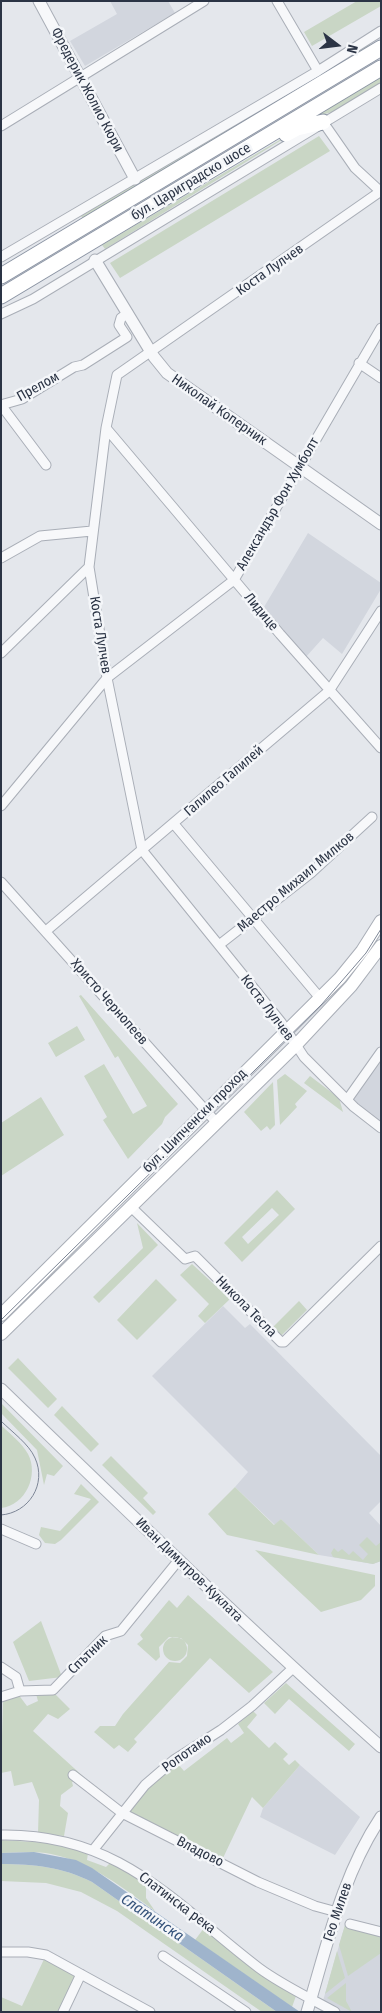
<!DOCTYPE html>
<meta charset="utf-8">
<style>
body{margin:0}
#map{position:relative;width:382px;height:2013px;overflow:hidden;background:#e4e7ec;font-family:"Fira Sans Condensed",sans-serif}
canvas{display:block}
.frame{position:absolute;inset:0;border:2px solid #2b3445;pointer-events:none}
.north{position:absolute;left:312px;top:20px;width:50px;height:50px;-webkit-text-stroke:4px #f4f6f9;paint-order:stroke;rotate:105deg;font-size:14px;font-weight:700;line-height:20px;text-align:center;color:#2b3445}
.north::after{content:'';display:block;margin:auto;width:18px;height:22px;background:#2b3445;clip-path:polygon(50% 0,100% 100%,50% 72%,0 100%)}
</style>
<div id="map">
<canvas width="382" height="2013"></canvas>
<div class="frame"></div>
<div class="north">N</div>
</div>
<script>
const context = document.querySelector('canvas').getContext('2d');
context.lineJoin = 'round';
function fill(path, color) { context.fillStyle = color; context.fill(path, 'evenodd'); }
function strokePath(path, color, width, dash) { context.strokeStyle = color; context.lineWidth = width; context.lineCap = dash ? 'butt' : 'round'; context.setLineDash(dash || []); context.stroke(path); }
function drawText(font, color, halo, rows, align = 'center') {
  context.font = font + ' "Fira Sans Condensed",sans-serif'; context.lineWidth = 5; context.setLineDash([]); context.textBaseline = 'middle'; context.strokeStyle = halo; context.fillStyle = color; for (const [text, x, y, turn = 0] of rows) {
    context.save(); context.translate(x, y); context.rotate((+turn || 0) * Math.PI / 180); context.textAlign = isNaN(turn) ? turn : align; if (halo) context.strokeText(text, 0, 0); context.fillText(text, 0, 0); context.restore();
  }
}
fill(new Path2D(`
 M110,1H168L175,13L85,66L70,41L117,14Z
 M308,533L381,583V589L342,654L323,638L305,658L264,607Z
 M381,1052V1128L347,1100Z
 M223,1306L245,1328L250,1324L381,1456V1501L369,1513L381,1526V1561L373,1564L319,1555L281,1519L275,1525L235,1487L248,1472L152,1376Z
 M300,1765L360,1817L335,1855L260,1817L263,1808Z
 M345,1925L381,1935V2012L320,2011Z`), '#d2d6de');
fill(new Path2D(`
 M357,1H381V6L312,46L304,32Z
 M368,43L370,47L83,219L81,216Z
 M381,77V83L332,112L310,118Z
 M293,132V133L105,249L102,245Z
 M319,136L330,151L120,278L110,263Z
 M81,995L178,1104L165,1117L162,1124L128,1159L103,1120L107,1117L84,1076L104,1064L133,1114L147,1106L118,1056L115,1058L79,996Z
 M77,1026L85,1040L56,1057L48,1043Z
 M285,1074L307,1091L295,1104L297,1107L280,1125L277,1080Z
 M310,1076L339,1098L343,1112L304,1083Z
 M273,1082L275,1125L270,1130L267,1126L261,1131L244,1112Z
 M41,1097L64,1135L1,1176V1123Z
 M277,1190L295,1209L242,1262L224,1243ZM272,1208L279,1215L248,1244L242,1237Z
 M137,1223L158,1245L99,1303L93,1297L143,1248Z
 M192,1264L230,1299L205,1323L198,1316L209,1304L180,1275Z
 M156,1279L177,1300L137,1340L117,1320Z
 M299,1301L307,1310L281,1336L273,1327Z
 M18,1358L57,1399L48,1408L8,1368Z
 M1,1403L63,1466L54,1476L47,1474L44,1485L37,1450L1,1413Z
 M62,1406L99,1444L91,1452L54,1415Z
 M1,1425C10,1434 22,1443 28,1454C39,1475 26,1505 1,1508Z
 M111,1456L148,1493L143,1498L156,1512L153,1515L102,1465Z
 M81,1484L99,1502L61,1540L55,1544L45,1543L39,1535L41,1527L60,1531L91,1499L74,1494Z
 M235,1487L274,1525L281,1519L319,1555L227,1535L208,1514Z
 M367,1537L376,1546L381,1542V1561L373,1564L333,1557L331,1553L334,1548L338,1552L342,1549L349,1555L353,1551L363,1560L368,1554L359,1545Z
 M255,1550L375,1575V1586L361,1600L321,1612Z
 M188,1595L273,1672L249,1693L210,1658L134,1739L137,1742L128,1752L119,1745L114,1749L94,1732L100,1726H115L123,1714L169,1662L180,1663L187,1656L188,1645L181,1638L169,1637L159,1647L160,1657L156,1661L137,1644L143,1639L140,1635L169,1600L177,1608Z
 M41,1621L62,1677L29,1681L13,1642Z
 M163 1649a12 12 0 1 1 24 0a12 12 0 1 1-24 0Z
 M286,1683L355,1744L349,1751L289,1699L275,1714L264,1703Z
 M53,1692L70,1709L58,1719L48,1714L33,1731L85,1778L72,1782L73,1786L61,1795L60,1806L68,1813L64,1836L38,1833L39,1800L32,1782L14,1786L11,1771L1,1773L3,1699L18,1694L27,1706L38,1701L36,1694Z
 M253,1711L257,1715L247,1727L269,1748L275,1742L288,1754L283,1759L289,1765L295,1760L300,1765L263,1808L252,1797L223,1858L129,1812L148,1788L178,1764L184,1771L227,1738L231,1743L244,1733L238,1724Z
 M1,1840L50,1843L88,1853L87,1860L106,1867L111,1862L140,1879L146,1886V1898L155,1911C123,1888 91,1862 51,1854C35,1851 18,1853 1,1853Z
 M1,1864C35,1864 62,1867 92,1882L277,2012H262L117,1911L81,1892L46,1883L1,1881Z
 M345,1925L381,1935V1953L348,1976L339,1945Z
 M204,1928L271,1981L296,1996L292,2007L195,1940Z
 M337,1951L345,1978L325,1994Z
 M46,1955L81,1974L63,2012H1V1997L22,2006Z
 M346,1983V2001L352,2012L327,1998Z`), '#c9d6c5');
fill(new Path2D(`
 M34,1852L76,1860L92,1868L300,2012H277L92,1882C62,1867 35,1864 1,1864V1853Z`), '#9fb4cc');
const minor = new Path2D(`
 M277,1L318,71
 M323,122L355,168L381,192
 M1,126L204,1
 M381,191L117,375L106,428L89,567L107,678L142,850L281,1022L304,1057L354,1107L381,1128
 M1,257L318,71L381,31
 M1,314L33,299L381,88
 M359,363L381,378
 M1,405L22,399L74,367L83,365L127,337L119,325L121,318L128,313
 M1,405L46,465
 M106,428L280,634L381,748
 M1,558L40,536L92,531
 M1,653L89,567
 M1,806L107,678L234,580L381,328
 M174,824L320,998
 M1,882L216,1122
 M46,931L329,691L381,611
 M219,945L311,873L372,817
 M347,1100L381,1052
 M130,1206L185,1259L195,1256L281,1342H284L381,1246
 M1,1529L36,1544
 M1,1667L16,1677L20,1691
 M1,1697L20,1691L53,1690L105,1636L121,1631L178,1561
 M73,1775L122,1813L258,1882L315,1906L337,1912
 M1,1835C119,1833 174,1903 259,1968C282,1985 310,1998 335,2012
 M94,1849L145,1785L174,1760L221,1730L252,1706L292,1669
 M350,1924L381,1932
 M1,1952H28L46,1955L150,2012
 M163,1956L246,2012
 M63,2012L81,1974`);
const tertiary = new Path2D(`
 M39,1L135,179
 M95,260L154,357L167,373L381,524
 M1,1389C126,1510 251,1631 381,1747
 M307,2012C327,1946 342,1875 381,1817`);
const secondary = new Path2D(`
 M1,1315L340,978L362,951L381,921
 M1,1334L295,1046L351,986L381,946`);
const trunk = new Path2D(`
 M286,134L297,128L323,122
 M1,276L381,48
 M1,296L381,68`);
strokePath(minor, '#a9aeb7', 11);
strokePath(tertiary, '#a9aeb7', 13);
strokePath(secondary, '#a9aeb7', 14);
strokePath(trunk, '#8b94a3', 17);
strokePath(minor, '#f7f8fa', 9);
strokePath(tertiary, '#f7f8fa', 11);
strokePath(secondary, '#fff', 12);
strokePath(trunk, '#fff', 15);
strokePath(new Path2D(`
 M1,1320L322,1004L366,953L381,929
 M1,1421C12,1432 29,1444 35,1458C47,1484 29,1513 1,1515`), '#7d8696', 1);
drawText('14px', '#2b3445', '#f4f6f9', [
 ["Фредерик Жолио Кюри",87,90,62],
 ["бул. Цариградско шосе",191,182,-31],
 ["Коста Лулчев",270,270,-35],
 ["Прелом",38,387,-29],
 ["Николай Коперник",219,410,35],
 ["Александър Фон Хумболт",278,504,-60],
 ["Лидице",261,612,50],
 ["Коста Лулчев",100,635,81],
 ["Галилео Галилей",224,781,-41],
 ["Маестро Михаил Милков",296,882,-40],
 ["Христо Чернопеев",109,1002,49],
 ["Коста Лулчев",267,1008,53],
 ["бул. Шипченски проход",195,1121,-45],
 ["Никола Тесла",246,1307,45],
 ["Иван Димитров-Куклата",189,1570,44],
 ["Спътник",88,1655,-44],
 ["Ропотамо",187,1753,-35],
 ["Владово",200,1852,27],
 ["Слатинска река",177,1903,37],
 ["Гео Милев",338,1912,-71]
]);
drawText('italic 15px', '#34527a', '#f4f6f9', [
 ["Слатинска",152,1918,34]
]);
</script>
